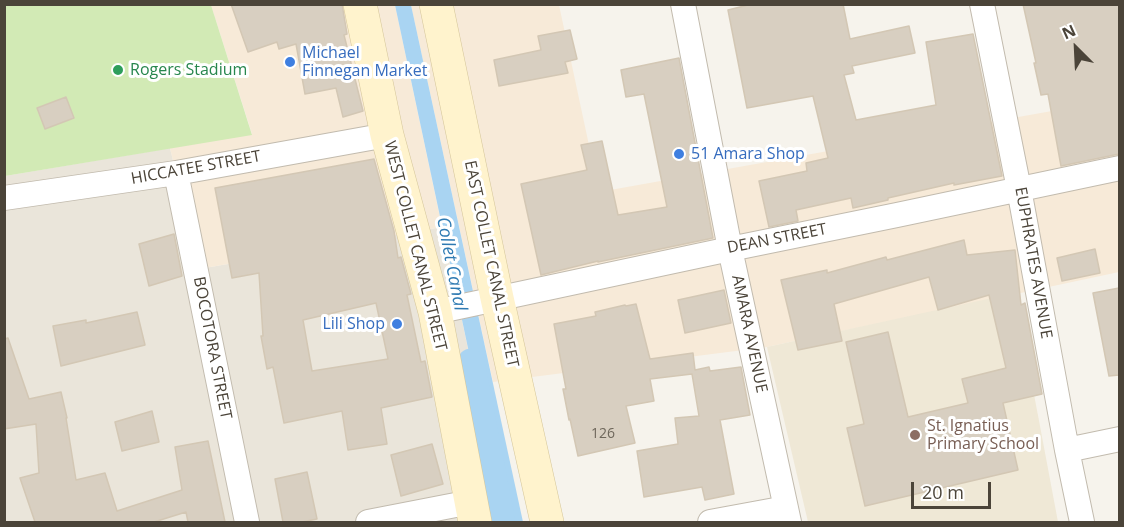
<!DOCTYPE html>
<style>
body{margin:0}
#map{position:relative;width:1124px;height:527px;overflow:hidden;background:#f6f3ec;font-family:"Open Sans",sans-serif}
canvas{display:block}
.frame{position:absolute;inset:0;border:6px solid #4b4439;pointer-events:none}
.north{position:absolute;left:1046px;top:18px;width:60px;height:60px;-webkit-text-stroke:4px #fff;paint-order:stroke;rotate:336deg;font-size:16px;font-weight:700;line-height:24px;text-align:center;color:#4b4439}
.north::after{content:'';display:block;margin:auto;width:21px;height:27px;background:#4b4439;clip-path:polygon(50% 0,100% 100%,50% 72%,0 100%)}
.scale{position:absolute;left:911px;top:482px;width:80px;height:27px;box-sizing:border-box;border:3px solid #4b4439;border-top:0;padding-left:8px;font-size:18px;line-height:21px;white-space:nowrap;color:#4b4439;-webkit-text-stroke:4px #fff;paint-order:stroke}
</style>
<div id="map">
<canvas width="1124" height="527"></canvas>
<div class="frame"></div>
<div class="north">N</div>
<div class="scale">20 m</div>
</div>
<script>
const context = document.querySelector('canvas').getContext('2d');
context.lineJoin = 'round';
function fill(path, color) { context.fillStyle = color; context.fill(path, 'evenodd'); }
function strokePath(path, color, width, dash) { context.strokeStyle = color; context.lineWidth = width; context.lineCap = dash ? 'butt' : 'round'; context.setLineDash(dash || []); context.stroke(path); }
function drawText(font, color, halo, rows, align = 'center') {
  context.font = font + ' "Open Sans",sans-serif'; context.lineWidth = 6; context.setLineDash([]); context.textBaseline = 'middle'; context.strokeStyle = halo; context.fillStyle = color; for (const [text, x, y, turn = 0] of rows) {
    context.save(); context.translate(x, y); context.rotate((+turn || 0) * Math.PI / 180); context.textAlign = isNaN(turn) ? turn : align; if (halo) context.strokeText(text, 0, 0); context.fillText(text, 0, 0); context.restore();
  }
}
fill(new Path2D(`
 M170,148L199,269L442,227L505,522H5V176Z`), '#eae5da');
fill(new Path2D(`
 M211,5H395L442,227L199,269L170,148L252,134Z
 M411,5H559L599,192L1119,99V272L767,347L493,382Z`), '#f7ead8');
fill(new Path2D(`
 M1015,293L1058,522H808L767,347Z`), '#efe8d6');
fill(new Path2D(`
 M5,5H211L252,135L5,176Z`), '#d2eab5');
fill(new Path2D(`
 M395,5H411L523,522H505Z`), '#a9d4f2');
strokePath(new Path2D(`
 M471,362L502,522`), '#a9d4f2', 27);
const building = new Path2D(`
 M231,4H342L347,34L344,35L363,111L343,117L336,88L305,94L296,44L279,49L277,42L248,52Z
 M752,4H843L850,39L909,26L915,53L852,66L854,73L844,75L856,120L936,105L926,42L973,34L1002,176L954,185V183L888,198V200L853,208L851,198L796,210L798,221L769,227L759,181L807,171L806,163L828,158L813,96L747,108L728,10Z
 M1023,4H1119V154L1061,166L1048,94L1041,95L1034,63H1036Z
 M570,30L577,59L565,62L568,73L499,86L494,60L541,50L538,36Z
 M679,58L713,238L598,262V261L541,275L521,184L587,170L581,145L602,141L618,215L667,207L644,94L626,97L621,70Z
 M66,97L74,118L45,129L37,108Z
 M374,159L394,231L398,258L401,257L411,294L407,295L421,362L425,361L432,397L381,408L387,444L348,450L342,411L284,423L273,367L267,369L261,336H263L259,273L232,278L215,188ZM376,303L388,359L312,371L303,320Z
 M174,234L182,276L149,286L139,244Z
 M964,240L967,255L1015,250L1021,305L1025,303L1042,394L1003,403L1018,470L865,506L847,428L864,424L846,342L888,332L908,417L968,403L962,379L1006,368L989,295L938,310L929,277L834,304L842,341L798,350L781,280L827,270V273L886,257L887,260Z
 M1095,249L1100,273L1062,281L1057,258Z
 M1119,288V375L1109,376L1093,293Z
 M724,290L731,323L685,333L678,300Z
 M636,304L650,359L693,353L695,370L709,367L710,371L741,367L750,415L720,420L734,494L705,500L702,487L644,497L637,451L678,444L675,418L699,416L692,374L650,379L654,401L626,406L635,443L578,456L570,419L569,420L563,389H566L554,324L596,316L595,312L625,305L626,306Z
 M137,312L145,345L61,366L53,326L86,320V323Z
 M8,338L29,399L61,392L67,418H66L76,480L105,473L117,511L182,490L175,447L208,441L225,522H188L186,512L154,522H35L20,478L39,473L36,424L4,429V339Z
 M152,411L159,442L122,451L115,422Z
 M432,444L443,484L401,496L391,455Z
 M307,472L317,519L302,522H283L275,479Z`);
fill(building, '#d8cfc1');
strokePath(building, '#d3c7b4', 1.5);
const street = new Path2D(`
 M683,4L730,249L789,522
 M982,4L1019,189L1067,450L1082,522
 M176,173L247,522
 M4,198L176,173L387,135
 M435,312L730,249L897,215L1120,168
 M1067,450L1120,439
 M368,522L471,502
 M710,522L786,508`);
const secondary = new Path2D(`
 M360,4L387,135L435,312L475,522
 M436,4L497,298L547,522`);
strokePath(street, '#c2bbae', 26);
strokePath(secondary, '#d6c79b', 34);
strokePath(street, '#fff', 24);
strokePath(secondary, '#fff3cd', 33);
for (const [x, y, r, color] of [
 [290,62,6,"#3f7fe0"],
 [118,70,6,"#2e9e5b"],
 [679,154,6,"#3f7fe0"],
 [397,324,6,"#3f7fe0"],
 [915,435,6,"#8d6e63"]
]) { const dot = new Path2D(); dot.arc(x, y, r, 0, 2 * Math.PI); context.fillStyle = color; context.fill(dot); strokePath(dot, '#fff', 2); }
drawText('14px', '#6e675b', null, [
 ["126",603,434]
]);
drawText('16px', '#366cbe', '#fff', [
 ["Michael",302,53],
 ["Finnegan Market",302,71],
 ["51 Amara Shop",691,154],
 ["Lili Shop",385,324,"right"]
], 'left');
drawText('16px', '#27864d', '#fff', [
 ["Rogers Stadium",130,70]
], 'left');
drawText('16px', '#4b4439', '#fff', [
 ["HICCATEE STREET",196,168,-10],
 ["DEAN STREET",777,239,-11],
 ["WEST COLLET CANAL STREET",415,246,76],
 ["EUPHRATES AVENUE",1033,263,80],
 ["EAST COLLET CANAL STREET",491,264,78],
 ["AMARA AVENUE",749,334,78],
 ["BOCOTORA STREET",212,348,79]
]);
drawText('16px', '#785e54', '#fff', [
 ["St. Ignatius",927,426],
 ["Primary School",927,444]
], 'left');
drawText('italic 18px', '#2e7ab2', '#fff', [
 ["Collet Canal",451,264,79]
]);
</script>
